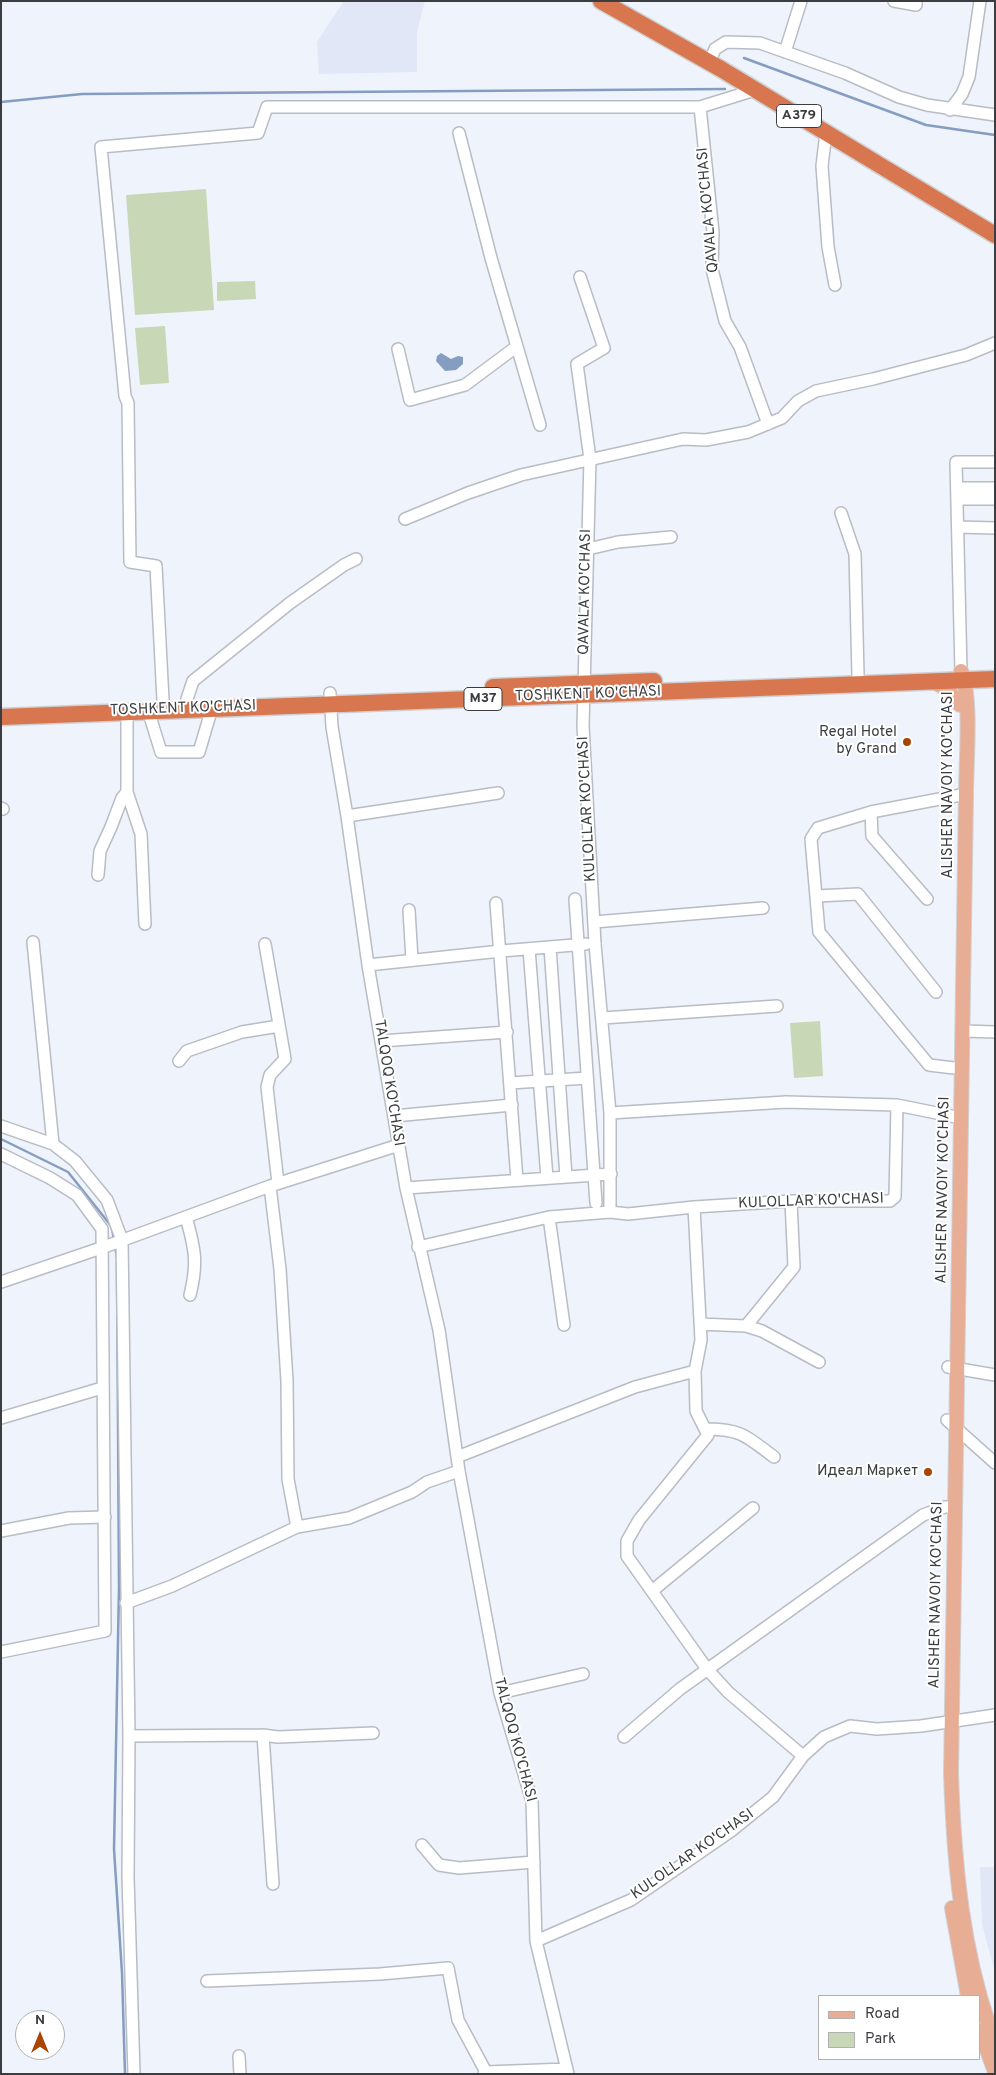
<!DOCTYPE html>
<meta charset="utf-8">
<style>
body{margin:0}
#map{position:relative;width:996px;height:2075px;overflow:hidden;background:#eff3fc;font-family:Overpass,sans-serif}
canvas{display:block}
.frame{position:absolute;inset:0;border:2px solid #3b3d40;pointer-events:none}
.legend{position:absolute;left:818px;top:1995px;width:162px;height:65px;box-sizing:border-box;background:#fff;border:1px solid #b1b1b3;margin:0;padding:6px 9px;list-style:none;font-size:15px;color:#3b3d40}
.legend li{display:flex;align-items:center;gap:10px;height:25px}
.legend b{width:25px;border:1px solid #b1b1b3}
.north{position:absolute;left:15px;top:2010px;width:50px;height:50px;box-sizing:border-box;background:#fff;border:1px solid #b1b1b3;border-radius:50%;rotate:0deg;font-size:14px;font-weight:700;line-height:20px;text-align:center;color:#3b3d40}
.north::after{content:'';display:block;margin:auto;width:18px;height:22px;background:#a74501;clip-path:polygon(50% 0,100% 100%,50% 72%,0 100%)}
</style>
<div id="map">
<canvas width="996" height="2075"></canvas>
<div class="frame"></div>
<ul class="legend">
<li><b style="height:6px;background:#e7ad95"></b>Road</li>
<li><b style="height:14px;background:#c8d8b6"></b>Park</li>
</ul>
<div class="north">N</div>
</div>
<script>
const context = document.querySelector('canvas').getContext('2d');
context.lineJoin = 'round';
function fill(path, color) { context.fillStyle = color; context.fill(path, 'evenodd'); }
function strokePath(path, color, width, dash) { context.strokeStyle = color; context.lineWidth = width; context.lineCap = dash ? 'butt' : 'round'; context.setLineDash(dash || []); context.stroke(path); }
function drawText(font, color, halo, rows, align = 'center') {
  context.font = font + ' Overpass,sans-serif'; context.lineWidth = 4; context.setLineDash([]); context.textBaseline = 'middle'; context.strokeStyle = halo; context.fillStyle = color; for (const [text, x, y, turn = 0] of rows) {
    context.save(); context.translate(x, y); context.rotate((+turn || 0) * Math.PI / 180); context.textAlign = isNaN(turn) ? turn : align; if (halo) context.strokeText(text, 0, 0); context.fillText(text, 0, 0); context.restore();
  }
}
fill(new Path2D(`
 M344,1H425L417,31V72L319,74L317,42Z
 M980,1867H995V1973L982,1924Z`), '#e1e7f7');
fill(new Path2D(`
 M206,189L214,310L135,315L126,195Z
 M255,281L256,299L217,301V282Z
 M165,326L169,383L140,385L135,328Z
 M820,1021L823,1076L794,1078L790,1023Z`), '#c8d8b6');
fill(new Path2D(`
 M441,353L451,359L458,356L463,357V364L456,370L445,371L436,361L437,356Z`), '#859dc1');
strokePath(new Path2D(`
 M744,58L926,125L995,135
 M1,102L82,94L725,89
 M1,1139L68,1172L112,1227L114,1241
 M115,1246L117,1258
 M117,1263L119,1587L114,1849L122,1973L125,2074`), '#859dc1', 2.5);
const minor = new Path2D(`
 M894,1L916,5V1
 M785,52L801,1
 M709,63L715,49L726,42L760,43L845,73L899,97L927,105L995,115
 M700,107L713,232L712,269L725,321L740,347L768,424
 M950,110L962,94L969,77L980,1
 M459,133L491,258L540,425
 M826,133L822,166L828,247L835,285
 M580,277L604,348L577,364L590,459L583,726L595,944L610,1113V1212
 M398,349L410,400L465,385L516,347
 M957,488H995
 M957,499H995
 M841,513L855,554L858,675
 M405,519L468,493L521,475L683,439L706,440L748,432L782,418L798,401L816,391L873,379L966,355L995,343
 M958,527L995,528
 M588,549L618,542L671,537
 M961,671L956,462H995
 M330,693L332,727L347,816L368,965L406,1188L439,1330L459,1471L500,1693L532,1801L536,1941L568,2074
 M187,699L193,681L290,603L344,565L356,559
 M163,700L156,566L130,562L128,403L125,396L101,147L258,133L267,107H700L755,90
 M148,710L161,752H199L212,708
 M127,711V792L141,834L145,924
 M1,808L3,809
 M871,812L872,836L927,899
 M347,816L498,793
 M98,875L100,851L111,827L122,798L127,792
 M816,896L858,894L936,992
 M575,899L596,1203
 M496,903L517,1180
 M409,910L412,960
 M594,922L763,908
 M33,942L53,1144
 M265,944L285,1059L270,1075L267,1087L278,1183
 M550,947L566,1177
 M529,949L547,1178
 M368,965L501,951L586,944
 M603,1018L777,1006
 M963,1031L995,1032
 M381,1041L507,1032
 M179,1061L187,1051L242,1032L279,1026
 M954,1068L929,1065L819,932L811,839L818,828L871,812L966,794
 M510,1083L587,1078
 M610,1113L786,1102L897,1105L961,1118
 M394,1116L512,1105
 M1,1126L53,1144L75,1161L107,1200L122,1240L129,1736L128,1877L134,2074
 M1,1154L50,1178L77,1195L102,1229L105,1631L1,1652
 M270,1186L280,1269L287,1381L288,1479L297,1527
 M406,1188L611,1174
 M694,1207L701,1340L695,1371L696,1411L708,1435L639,1520L627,1541V1556L707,1669L728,1692L803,1756
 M186,1217C195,1249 198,1263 190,1295
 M549,1217L564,1325
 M418,1247L549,1217L610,1212L628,1214L694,1207L791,1201H890L895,1197L897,1105
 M1,1282L104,1247L270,1186L399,1145
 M700,1324L746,1326L762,1331L819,1362
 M746,1326L794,1267L791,1201
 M948,1367L995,1375
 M1,1418L102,1388
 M947,1420L995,1463
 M705,1429C742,1429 746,1436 774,1457
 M457,1457L635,1387L695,1371
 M1,1531L69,1518L105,1517
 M652,1591L753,1508
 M126,1603L172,1586L297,1527L349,1518L412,1492L427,1482L459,1471
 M500,1693L583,1674
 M263,1735L273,1884
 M129,1736L263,1735L278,1737L373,1733
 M624,1737L680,1689L923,1515L945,1507H954
 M422,1845L439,1865L459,1868L534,1862
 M536,1941L631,1900L731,1831L773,1797L803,1756L824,1737L850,1726L877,1729L921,1726L995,1715
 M207,1981L380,1974L448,1968L458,2020L486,2072
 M239,2056L240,2074
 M484,2074L486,2072L567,2069`);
const major = new Path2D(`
 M961,671C972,697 966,764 966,794L951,1773C954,1864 962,1956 995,2042
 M932,681L947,689L960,705
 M952,1908L968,1996
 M980,2031L995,2072`);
const highway = new Path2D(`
 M601,1L721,69L995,235
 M493,687L654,681
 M1,717L995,679`);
strokePath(minor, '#b8bcc4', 14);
strokePath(major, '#d0d0d1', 16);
strokePath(highway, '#d0d0d1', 19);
strokePath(minor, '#fff', 11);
strokePath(major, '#e7ad95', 14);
strokePath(highway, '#d7764f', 16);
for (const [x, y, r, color] of [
 [907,742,5,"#a74501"],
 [928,1472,5,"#a74501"]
]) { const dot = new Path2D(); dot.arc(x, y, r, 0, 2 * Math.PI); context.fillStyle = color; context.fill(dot); strokePath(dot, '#fff', 2); }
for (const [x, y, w] of [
 [799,116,45],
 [483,699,38]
]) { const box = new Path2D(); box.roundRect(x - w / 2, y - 11.5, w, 23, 4); context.fillStyle = '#fff'; context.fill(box); strokePath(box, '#3b3d40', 1); }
drawText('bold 14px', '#3b3d40', null, [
 ["A379",799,116],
 ["M37",483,699]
]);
drawText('15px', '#3b3d40', '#fff', [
 ["QAVALA KO'CHASI",709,210,-95],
 ["QAVALA KO'CHASI",586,592,-89],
 ["TOSHKENT KO'CHASI",588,695,-2],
 ["TOSHKENT KO'CHASI",183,709,-2],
 ["ALISHER NAVOIY KO'CHASI",949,785,-90],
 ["KULOLLAR KO'CHASI",588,809,-93],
 ["TALQOQ KO'CHASI",388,1083,81],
 ["ALISHER NAVOIY KO'CHASI",944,1190,-89],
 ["KULOLLAR KO'CHASI",811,1202,-2],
 ["ALISHER NAVOIY KO'CHASI",937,1595,-89],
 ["TALQOQ KO'CHASI",514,1740,75],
 ["KULOLLAR KO'CHASI",693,1855,-35]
]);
drawText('15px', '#3b3d40', '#fff', [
 ["Regal Hotel",897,733],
 ["by Grand",897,750],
 ["Идеал Маркет",918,1472]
], 'right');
</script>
